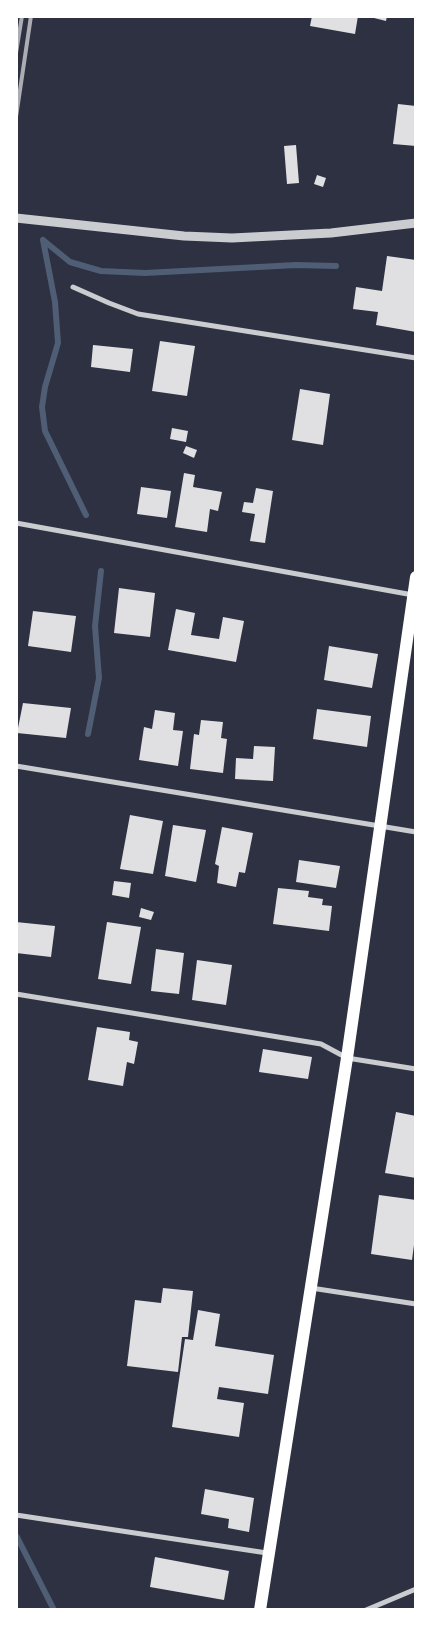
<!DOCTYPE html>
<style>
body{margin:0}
#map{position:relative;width:432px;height:1626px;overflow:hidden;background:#2d3142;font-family:Poppins,sans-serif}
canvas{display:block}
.frame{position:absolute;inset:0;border:18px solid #fff;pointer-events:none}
</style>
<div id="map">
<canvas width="432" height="1626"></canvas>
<div class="frame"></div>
</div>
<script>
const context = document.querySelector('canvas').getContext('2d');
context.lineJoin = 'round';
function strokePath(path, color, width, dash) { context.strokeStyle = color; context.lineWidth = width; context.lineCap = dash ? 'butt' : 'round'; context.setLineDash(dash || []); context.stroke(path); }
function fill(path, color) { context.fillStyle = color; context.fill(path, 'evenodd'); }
strokePath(new Path2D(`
 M43,240L70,262L101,271L145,273L296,265L336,266
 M43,240L55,302L58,343L45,387L42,407L45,431L86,515
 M88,734L99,678L95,626L101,571
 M17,1537L54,1610`), '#4f5d75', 6);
fill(new Path2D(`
 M312,16H358L355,34L310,26Z
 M366,16H387L386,21Z
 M398,104L416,106V146L393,144Z
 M296,145L299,183L287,184L284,146Z
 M317,175L326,178L323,187L314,184Z
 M387,256L416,260V332L376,325L378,312L353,309L356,287L382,291Z
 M160,341L195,346L187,396L152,391Z
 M93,345L133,349L130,372L91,367Z
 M300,389L330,394L323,445L292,440Z
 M172,428L188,431L186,442L170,439Z
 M186,446L197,450L194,458L183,453Z
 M184,473L195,475L193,487L222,492L218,511L210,509L207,532L175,527Z
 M141,487L171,491L167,518L137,514Z
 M256,488L273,491L265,543L250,541L255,514L242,512L244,502L253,503Z
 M119,588L155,593L150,637L114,633Z
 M176,609L195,613L191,635L219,639L223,617L244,621L236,662L168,650Z
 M33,611L76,616L71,652L28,646Z
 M329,646L378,654L372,688L324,680Z
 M23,703L71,708L66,738L17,733Z
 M317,709L371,716L367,747L313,739Z
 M155,710L175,713L173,730L183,731L178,766L139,760L144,727L152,729Z
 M201,720L223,722L221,738L227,739L223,773L190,769L194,734L199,735Z
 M254,746L275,747L273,781L235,779L236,758L253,759Z
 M130,815L163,821L153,874L120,869Z
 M173,825L206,830L196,882L165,876Z
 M222,827L253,833L245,873L239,872L236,887L217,883L219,866L215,864Z
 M299,860L340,866L336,888L296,882Z
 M114,881L131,883L129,898L112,895Z
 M278,888L309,891L308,897L323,899L322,905L332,906L329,931L273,924Z
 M141,908L154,912L151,920L139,917Z
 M16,922L55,926L51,957L16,953Z
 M107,922L141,927L131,984L98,979Z
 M156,949L184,953L179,994L151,991Z
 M197,960L232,965L226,1005L192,1000Z
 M97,1027L130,1032L129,1040L138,1042L134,1064L127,1062L123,1086L88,1080Z
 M263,1049L312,1057L308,1079L259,1072Z
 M396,1112L416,1116V1178L385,1173Z
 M379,1195L416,1200V1230L412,1260L371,1254Z
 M163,1288L193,1291L188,1337H182L178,1372L127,1366L135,1300L161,1303Z
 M198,1310L220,1314L215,1346L274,1355L268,1394L219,1387L217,1399L244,1403L239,1437L172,1427L185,1339L193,1340Z
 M205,1489L254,1498L249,1532L228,1528L229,1519L201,1514Z
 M155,1557L229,1571L224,1600L150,1587Z`), '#e0e0e3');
strokePath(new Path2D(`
 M73,287L109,303L138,314L416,358
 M16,523L413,595
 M16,766L416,832
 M16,994L321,1044L347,1058L416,1069
 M311,1288L416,1304
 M16,1515L267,1553
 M366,1610L416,1589`), '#caccd0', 5);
strokePath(new Path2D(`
 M16,218L184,236L232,238L331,233L416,223`), '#caccd0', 9);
strokePath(new Path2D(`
 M260,1610L347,1058L416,577`), '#fff', 12);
strokePath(new Path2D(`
 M16,53L22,16
 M16,117L31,16`), '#abadb3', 4);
</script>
